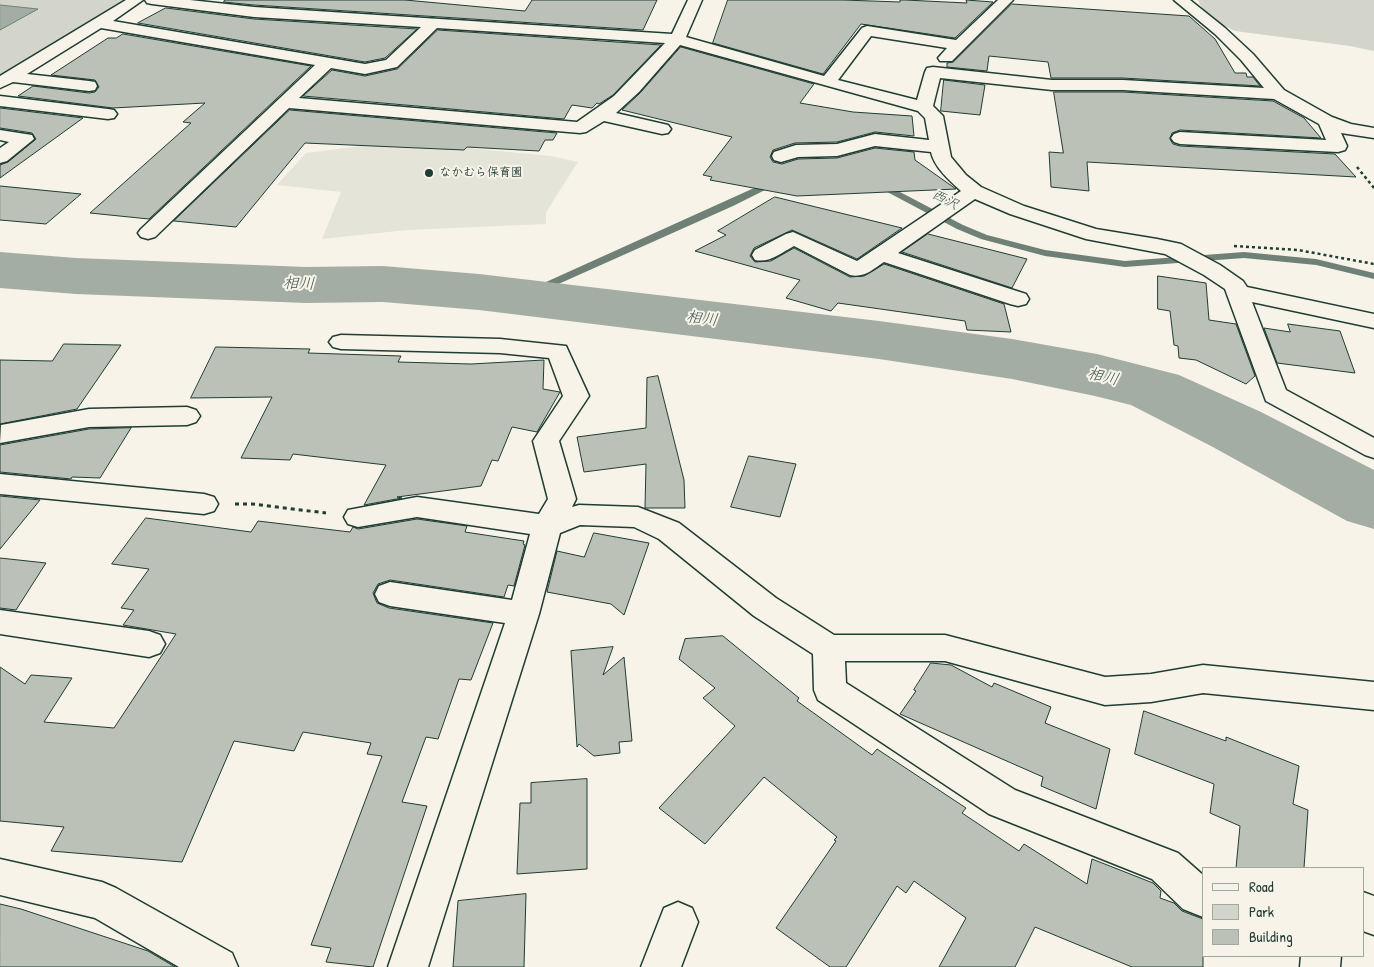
<!DOCTYPE html>
<meta charset="utf-8">
<style>
body{margin:0}
#map{position:relative;width:1374px;height:967px;overflow:hidden;background:#f7f3e8;font-family:"Patrick Hand",sans-serif}
canvas{display:block}
.legend{position:absolute;left:1202px;top:867px;width:162px;height:90px;box-sizing:border-box;background:#f7f3e8;border:1px solid #a1aaa0;margin:0;padding:6px 9px;list-style:none;font-size:15px;color:#1f3d34}
.legend li{display:flex;align-items:center;gap:10px;height:25px}
.legend b{width:25px;border:1px solid #a1aaa0}
</style>
<div id="map">
<canvas width="1374" height="967"></canvas>
<ul class="legend">
<li><b style="height:6px;background:#f7f3e8"></b>Road</li>
<li><b style="height:14px;background:#d3d5ca"></b>Park</li>
<li><b style="height:14px;background:#bbc1b6"></b>Building</li>
</ul>
</div>
<script>
const context = document.querySelector('canvas').getContext('2d');
context.lineJoin = 'round';
function fill(path, color) { context.fillStyle = color; context.fill(path, 'evenodd'); }
function strokePath(path, color, width, dash) { context.strokeStyle = color; context.lineWidth = width; context.lineCap = dash ? 'butt' : 'round'; context.setLineDash(dash || []); context.stroke(path); }
function drawText(font, color, halo, rows, align = 'center') {
  context.font = font + ' "Patrick Hand","Klee One",sans-serif'; context.lineWidth = 4; context.setLineDash([]); context.textBaseline = 'middle'; context.strokeStyle = halo; context.fillStyle = color; for (const [text, x, y, turn = 0] of rows) {
    context.save(); context.translate(x, y); context.rotate((+turn || 0) * Math.PI / 180); context.textAlign = isNaN(turn) ? turn : align; if (halo) context.strokeText(text, 0, 0); context.fillText(text, 0, 0); context.restore();
  }
}
fill(new Path2D(`
 M458,117L485,120L467,148L551,156L578,162L546,212V224L407,230L322,239L341,192L277,185L306,153L386,143L436,146Z`), '#e5e4d9');
fill(new Path2D(`
 M0,0H136L0,83Z
 M1198,0H1374V51L1350,46L1235,31C1221,24 1204,16 1198,0Z`), '#d3d5ca');
const water = new Path2D(`
 M0,5L38,9L0,30Z`);
fill(water, '#a4ada3');
strokePath(water, '#6f8077', 1);
fill(new Path2D(`
 M774,179L777,180V184L733,206L554,286L536,301H528L527,299L546,282Z
 M879,181L963,225L987,235L1045,250L1125,261L1244,252L1316,259L1374,273V279L1316,265L1244,258L1125,267L1045,256L981,239L957,229L876,186L875,184Z`), '#6f8077');
fill(new Path2D(`
 M0,252L76,258L306,267L383,266L479,274L879,321L1012,339L1097,354L1179,375L1261,412L1374,470V529L1347,521L1211,446L1131,405L1095,396L1012,379L879,359L479,310L383,302L306,303L76,294L0,288Z`), '#a4ada3');
const building = new Path2D(`
 M225,0H405L525,11L532,0H657L643,30L254,5L224,2Z
 M728,0H843L900,2V0H905L967,3L966,0L993,2L955,38L861,24L823,74L713,43Z
 M1012,4L1189,16L1215,39L1235,73H1246L1247,77H1253L1260,86L1123,78H1051L1048,62L989,56L987,71L947,67V63L953,62Z
 M166,8L254,19L417,29L385,58L365,62L138,23Z
 M438,30L661,45L613,95L599,104L597,103L592,108L572,105L564,119L303,96L332,70L365,76L397,69Z
 M123,34L311,66L149,219L90,213L191,123L183,122L205,103L113,108L18,96L33,86L89,93L95,92L99,87L95,80L51,75L108,38H116Z
 M681,47L814,84L800,103L853,112L912,116L914,136L875,132L837,142L795,143L773,150L770,157L773,162L782,164L798,159L837,158L875,148L914,152L915,160L956,189L797,196L710,180L712,177L703,175L732,137L622,110L640,93Z
 M944,80L985,85L980,115L941,111Z
 M1054,92H1123L1273,101L1304,118L1321,138L1180,130L1172,133L1170,139L1173,144L1180,146L1335,154L1356,177L1087,162L1089,191L1051,187L1049,152L1063,153Z
 M0,108L83,118L0,178V165L8,162L36,139L32,133L0,128Z
 M290,110L557,133L553,140H545L539,151L467,147L464,150L305,143L236,227L174,221Z
 M0,186L81,194L46,224L0,220Z
 M775,197L902,228L857,259L792,230L754,248L750,256L755,262L771,261L794,248L850,277L864,276L884,264L1004,304L1011,332L967,330L965,321L838,303L831,311L786,298L800,280L695,251L726,235L718,231Z
 M928,234L1027,259L1012,288L902,252Z
 M1158,276L1206,283L1209,320L1236,324L1255,376L1246,384L1196,360L1179,358L1178,346L1174,345L1170,311L1158,309Z
 M1288,324L1340,331L1355,373L1277,363L1264,328L1290,332Z
 M64,344L121,345L77,409L0,424V360L52,361Z
 M216,347L310,349L308,353L401,356L398,362L471,364L544,360L543,389L560,392L537,432L512,427L498,461L492,460L481,486L397,497L402,498L364,505L386,465L293,454L290,460L241,458L272,397L191,398Z
 M658,376L684,480L685,508H645L646,464L584,472L577,437L646,428L647,378Z
 M131,428L100,478L72,477L71,479L0,472V445L89,429Z
 M749,456L796,464L780,517L731,507Z
 M0,496L40,500L0,549Z
 M146,518L251,532L258,521L350,532L353,527L358,529L417,519L467,526L465,532L524,541L523,544L525,545L514,586L508,585L504,597L390,580L378,584L373,593L377,603L389,608L493,623L471,680L459,679L438,739L426,737L402,802L427,806L373,967L326,962L331,948L311,945L382,756L367,754L371,743L303,732L294,751L234,741L182,862L51,851L64,827L0,821V667L25,684L31,675L72,678L44,722L114,728L176,634L123,625L134,610L121,608L149,569L112,564Z
 M594,533L649,543L624,615L611,604L547,592L557,551L584,557Z
 M0,558L46,563L16,610L0,608Z
 M723,636L799,698L797,701L872,755L877,749L966,808L962,813L1019,851L1024,844L1087,884L1092,859L1153,883L1161,891L1160,898L1174,903L1182,911L1203,919V967H1132L1035,927L1015,967H939L966,918L914,881L906,893L897,886L846,967H830L776,928L836,841L834,840L837,837L764,777L705,844L659,808L735,726L703,698L715,688L679,659L685,639Z
 M613,647L603,675L624,657L632,741L619,742L620,753L594,756L579,744L577,747L571,651Z
 M931,663L951,665L992,687L994,683L1051,707L1045,723L1110,749L1096,809L1041,786L1043,777L900,714L916,691L914,690Z
 M1144,711L1226,741V737L1299,766L1293,804L1308,810L1304,868H1236L1240,826L1210,813L1214,784L1135,754Z
 M587,779V869L517,874L520,803H531V783Z
 M526,894L524,967H453L458,901Z
 M0,904L21,909L148,951L175,967H0Z`);
fill(building, '#bbc1b6');
strokePath(building, '#1f3d34', 1);
const minor = new Path2D(`
 M126,0H143L113,21L365,64L386,60L421,27L254,17L152,4L147,3L145,0H190L254,7L672,34L688,0H702L686,37L824,76L862,28L867,26L956,40L998,0H1013L952,61H940L938,58L947,48L871,36L838,80L917,100L925,72L927,68L933,67L1052,80H1123L1264,88L1241,60L1215,34L1174,0H1190L1225,28L1253,54L1284,90L1332,117L1351,124L1374,128V138L1341,133L1347,146L1345,150L1338,152L1180,144L1174,142L1171,138L1174,134L1180,132L1326,140L1319,124L1274,99L1123,90H1052L940,78L933,106L943,116L951,157L966,175L981,187L1024,206L1096,229L1157,239L1181,244L1220,265L1243,281L1247,287L1374,314V328L1252,302L1286,390L1374,438V458L1365,455L1266,401L1225,289L1204,275L1165,254L1086,239L1010,214L975,199L898,253L1026,294L1029,299L1026,304L1018,306L1010,304L884,262C872,270 864,278 850,275L794,246C781,253 770,263 755,260L752,255L755,250L786,234L793,232L857,261L961,191C950,181 934,167 931,152L875,146L837,156L798,157L781,162L774,160L772,156L774,152L796,145L837,144L875,134L929,140L925,118L918,111L680,45L639,92L616,113L668,125L671,129L668,133L662,134L604,121L586,132L580,133L289,108L155,237L148,239L141,237L138,233L141,229L315,65L101,28L27,74L89,81L95,82L97,86L95,90L89,91L13,82L0,88V76ZM437,28L665,43L614,96L577,122L299,98L331,68L365,74L397,67Z
 M0,96L108,109L114,110L117,114L114,118L108,119L0,106Z
 M0,130L32,135L34,139L7,161L0,163V148L9,142L0,140Z
 M341,335L500,339L566,346L589,396L559,441L576,499L572,507L579,505L638,507L679,523L776,598L834,635H945L1105,677L1151,674L1203,665L1374,682V710L1203,693L1151,702L1105,705L945,661H845L846,683L1015,790L1178,853L1203,875V917L1183,909L1152,879L989,814L818,700L814,690L813,654L754,616L659,539L634,527L580,525L560,533L539,614L428,967H388L505,623L390,606L379,602L375,594L379,586L390,582L512,600L530,534L417,517L358,527L348,524L344,517L348,510L417,497L539,514L548,499L533,441L563,396L549,358L500,353L341,349L333,347L329,342L333,337Z
 M187,407L196,410L200,416L196,422L187,425L89,427L0,443L1,425L89,409Z
 M0,474L204,494L214,497L218,504L214,511L204,514L0,494Z
 M0,610L149,631L160,635L165,644L160,653L149,657L0,634Z
 M0,859L102,882L116,888L232,953L238,967H179L95,918L0,895Z
 M1363,892L1374,896V935L1363,931Z
 M678,902L692,908L698,922L681,967H641L664,908Z
 M1301,956H1341L1340,967H1300Z`);
strokePath(minor, '#1f3d34', 3);
strokePath(new Path2D(`
 M1357,167L1374,188
 M1234,246L1298,250L1374,264`), '#1f3d34', 2.5, [3, 3]);
strokePath(new Path2D(`
 M235,504H252L326,513`), '#1f3d34', 3, [4, 4]);
fill(minor, '#f7f3e8');
for (const [x, y, r, color] of [
 [429,173,5,"#1f3d34"]
]) { const dot = new Path2D(); dot.arc(x, y, r, 0, 2 * Math.PI); context.fillStyle = color; context.fill(dot); strokePath(dot, '#f7f3e8', 2); }
drawText('bold 12px', '#1f3d34', '#f7f3e8', [
 ["なかむら保育園",439,173]
], 'left');
drawText('italic 14px', '#405950', '#f7f3e8', [
 ["西沢",945,200,27]
]);
drawText('italic 16px', '#405950', '#f7f3e8', [
 ["相川",299,284,2],
 ["相川",702,319,7],
 ["相川",1103,377,13]
]);
</script>
